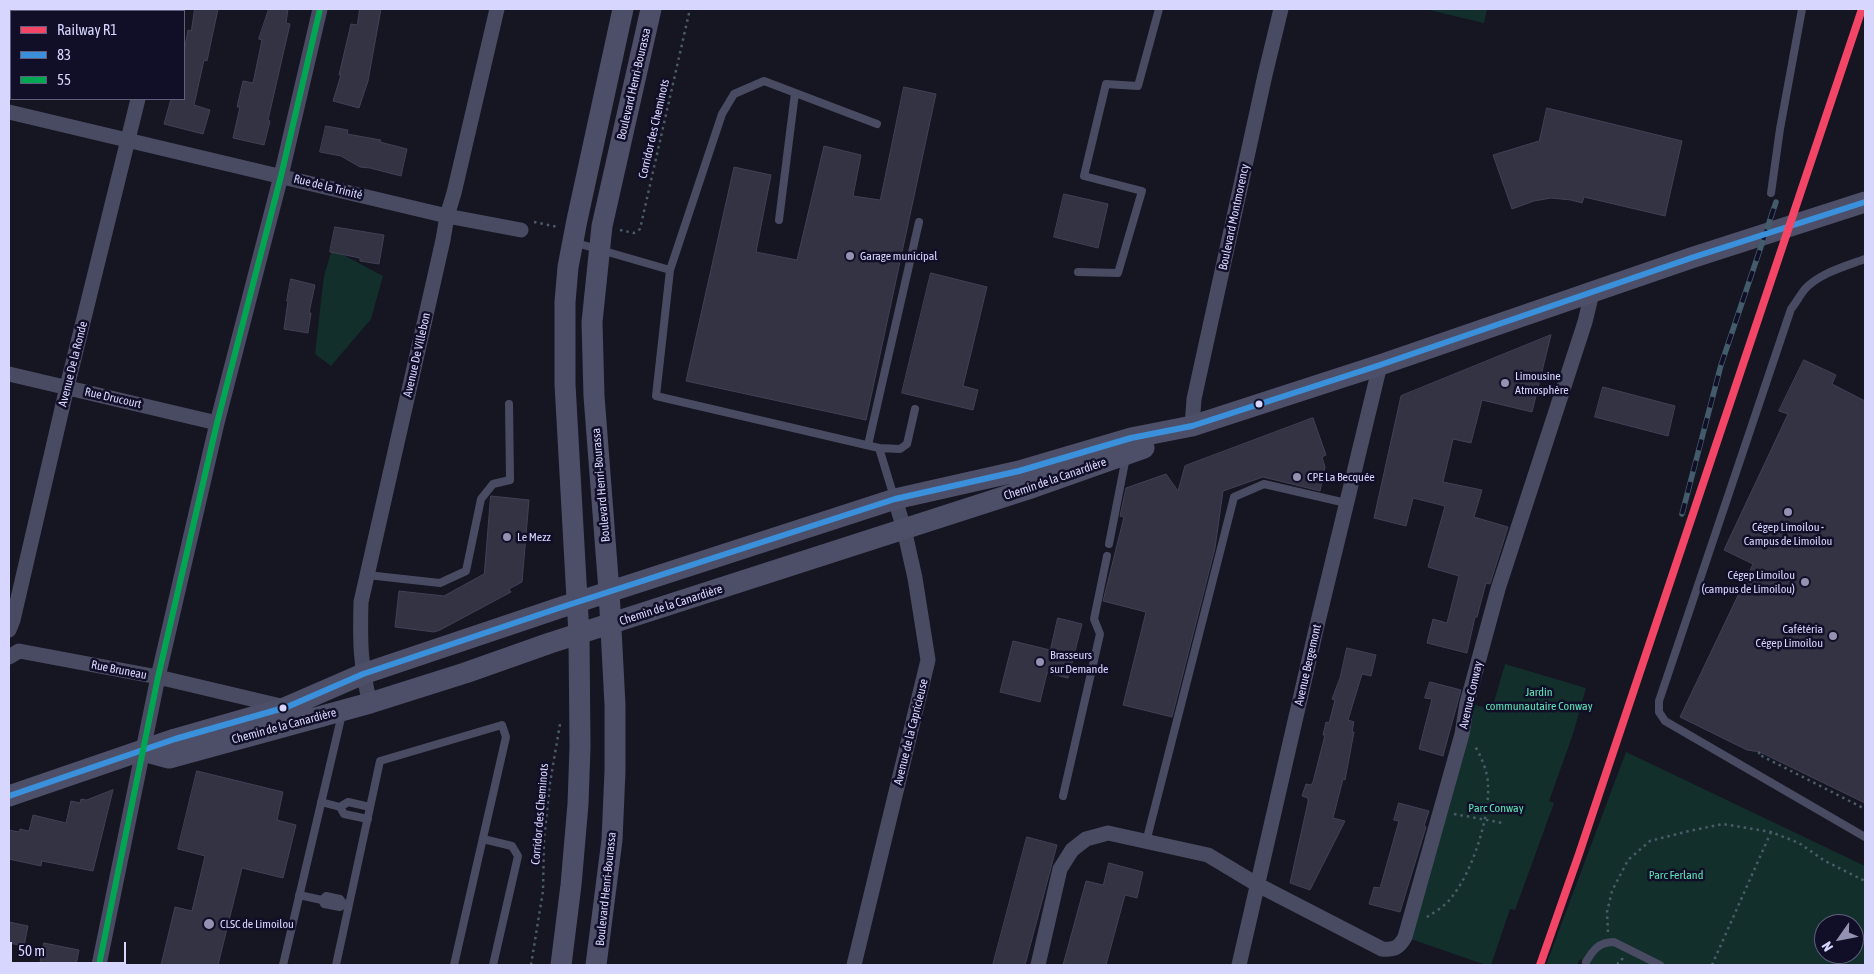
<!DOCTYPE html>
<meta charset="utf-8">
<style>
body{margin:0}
#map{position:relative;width:1874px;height:974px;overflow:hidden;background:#161522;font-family:"Asap Condensed",sans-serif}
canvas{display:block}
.frame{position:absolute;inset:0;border:10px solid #d7d6ff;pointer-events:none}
.legend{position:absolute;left:10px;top:10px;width:175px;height:90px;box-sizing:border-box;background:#110f28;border:1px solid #605f7e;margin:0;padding:6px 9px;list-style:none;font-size:15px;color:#d7d6ff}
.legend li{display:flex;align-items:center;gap:10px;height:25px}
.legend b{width:25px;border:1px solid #605f7e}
.north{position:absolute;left:1814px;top:914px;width:50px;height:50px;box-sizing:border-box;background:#110f28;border:1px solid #605f7e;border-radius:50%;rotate:237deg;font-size:14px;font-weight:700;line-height:20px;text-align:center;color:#d7d6ff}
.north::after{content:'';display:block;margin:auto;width:18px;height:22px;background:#9392b2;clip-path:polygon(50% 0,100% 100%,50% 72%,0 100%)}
.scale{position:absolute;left:10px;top:942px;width:116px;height:22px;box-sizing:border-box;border:2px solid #d7d6ff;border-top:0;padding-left:6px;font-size:15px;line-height:18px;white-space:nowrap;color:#d7d6ff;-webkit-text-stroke:4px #110f28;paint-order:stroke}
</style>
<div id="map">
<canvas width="1874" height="974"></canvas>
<div class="frame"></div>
<ul class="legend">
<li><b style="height:6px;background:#f34667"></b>Railway R1</li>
<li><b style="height:6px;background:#3a90db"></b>83</li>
<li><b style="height:6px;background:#00a651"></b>55</li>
</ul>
<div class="north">N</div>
<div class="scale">50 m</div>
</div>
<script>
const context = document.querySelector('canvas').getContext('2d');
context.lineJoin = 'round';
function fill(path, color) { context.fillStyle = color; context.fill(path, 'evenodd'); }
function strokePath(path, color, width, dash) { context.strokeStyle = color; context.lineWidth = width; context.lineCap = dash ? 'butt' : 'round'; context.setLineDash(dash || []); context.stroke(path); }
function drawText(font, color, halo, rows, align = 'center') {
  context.font = font + ' "Asap Condensed",sans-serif'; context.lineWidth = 5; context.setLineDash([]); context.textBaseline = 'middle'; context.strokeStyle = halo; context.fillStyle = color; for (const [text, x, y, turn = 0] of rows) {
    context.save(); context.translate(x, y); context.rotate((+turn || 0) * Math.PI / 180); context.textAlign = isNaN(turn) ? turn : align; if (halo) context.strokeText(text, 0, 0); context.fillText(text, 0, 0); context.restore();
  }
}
fill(new Path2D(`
 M1425,9H1487L1484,23Z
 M332,249L383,276L371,319L331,366L315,354L324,276Z
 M1505,664L1586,688L1573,734L1549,801L1554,803L1515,910L1510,909L1491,965H1486L1405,937L1467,703L1492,709Z
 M1626,752L1865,866V965H1592L1580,959L1577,965H1546ZM1824,924H1854V954H1824Z`), '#132f2c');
const building = new Path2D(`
 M195,9H218L207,61L204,60L194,105L210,110L203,134L164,124L171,99H184V52L188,30L191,31Z
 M269,9H288L286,23L290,24L268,120L270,121L264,145L233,138L240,107H237L243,81L253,83L262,40L259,39Z
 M360,9H381L368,81L359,108L333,101L341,75H339L351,24L357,25Z
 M904,87L936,94L866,420L686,381L734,167L771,175L756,252L797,260L824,146L861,155L853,196L880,200Z
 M1547,108L1682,141L1665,216L1584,197L1582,203L1571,200L1551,198L1534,201L1512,209L1493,155L1539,141Z
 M326,126L348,130L347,134L381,140L380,142L407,149L401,176L370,168L360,167L341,156L320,152Z
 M1064,194L1108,204L1098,248L1054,237Z
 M335,227L384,235L379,264L360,261V258L330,252Z
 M931,273L987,287L963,386L978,390L973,410L902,393Z
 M291,279L315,285L309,313H311L308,333L284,329L288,301H287Z
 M1551,335L1532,412L1482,400L1471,443L1453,439L1443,482L1482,490L1474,517L1508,527L1490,584L1486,583L1477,617H1475L1467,653L1427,643L1433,619L1447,623L1459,576L1428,567L1445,506L1413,498L1406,526L1374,518L1401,396Z
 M1804,360L1836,375L1832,384L1865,401V803L1760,752L1747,750L1680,717L1753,564L1724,550L1788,414L1779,411Z
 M1603,387L1675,406L1668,436L1595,417Z
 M1313,418L1326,455L1322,457L1325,467L1320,491L1263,477L1223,491L1215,548L1172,717L1123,705L1146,612L1103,601L1124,517L1120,516L1126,488L1166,474L1178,491L1185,466Z
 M491,496L529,500L522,582L509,589L511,592L440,630L434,632L395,627L399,591L444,596L484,574Z
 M1058,618L1082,624L1068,678L1047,673L1040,702L1000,692L1013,641L1050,650Z
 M1347,648L1376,655L1371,676L1362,674L1348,720L1354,722L1352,732H1354L1345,780L1343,779L1333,818L1345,821L1310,890L1290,883L1308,802V798L1302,796L1306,784L1311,785L1313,782L1325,735H1323L1326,722L1329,723L1335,700L1332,699L1340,678Z
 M1430,682L1461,690L1443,756L1419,749L1432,699L1425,698Z
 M197,771L283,792L277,820L296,825L283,878L242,868L218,965H161L175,907L192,911L205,856L178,849Z
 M113,790L93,871L42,861L41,866L9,859V830L19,832L20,829L29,831L33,815L66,823L71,801L80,803L81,799L86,800Z
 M1399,803L1429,811L1424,826L1426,827L1400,912L1369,904L1374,887L1380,888L1399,821L1394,820Z
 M1027,837L1057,845L1025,965H993Z
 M1109,863L1143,872L1137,898L1125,895L1106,965H1063L1086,881L1103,885Z
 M9,922L28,926L24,946L9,943Z
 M44,943L79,950L76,965H40Z`);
fill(building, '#343344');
strokePath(building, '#414056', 1);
strokePath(new Path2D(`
 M534,222L558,227
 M620,230L634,233L640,229L690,9
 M1760,752L1758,754L1865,809
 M1454,814L1503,823
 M1427,917C1435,912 1446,905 1451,898C1472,873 1490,817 1488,785C1488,773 1481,755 1474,745
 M1608,932L1607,912L1612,891L1628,860L1650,841L1689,831L1723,824L1771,832L1799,843L1825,861L1865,881
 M531,965L543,891L544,839L550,783L560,724
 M1618,965V963L1622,959L1623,960
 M1712,965L1771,832`), '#4a5c69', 2.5, [2.5, 4]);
strokePath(new Path2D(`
 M877,124L764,81L734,94L722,114L670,270L656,396L879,448L894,497
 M1771,193L1780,129L1802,9
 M779,220L795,93
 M573,242L670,270
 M1865,259C1846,266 1820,273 1805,289C1800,295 1796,303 1791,309L1659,701V712L1665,721L1865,837
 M1078,272L1118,273L1142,191L1084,176L1106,84L1138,86L1159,9
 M868,445L919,222
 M879,448L900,449L907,444L915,409
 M1109,544L1126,457
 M367,575L440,583L466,571L481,499L493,484L510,480L509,404
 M1063,796L1100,634L1094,619L1107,556
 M321,802L340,807
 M368,819L344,814L340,807L348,802L370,807
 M483,839L512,846L518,856L493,965
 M1146,842L1234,497L1264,484L1346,503
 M299,895L322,900
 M326,896L340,899L344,904L340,907L324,904L322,900Z
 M1586,962C1593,950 1599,942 1614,942L1660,965
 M283,965L342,714
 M336,965L380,761L502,725L506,737L454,965`), '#494b63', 8);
strokePath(new Path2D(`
 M157,11L158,9
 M9,112L447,216L521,230
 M9,374L217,423
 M1192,426L1194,399L1265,75L1281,9
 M9,630L13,620L67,387L138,99
 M9,657L19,651L158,677L285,707
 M370,703C360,665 360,640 361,602L443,240L447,216L454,193L497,9
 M99,965L158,677L217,423L281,176L320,9
 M854,965L928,660L915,578L904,529L895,499
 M1038,965L1060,869L1072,850L1086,839L1108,833L1208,855L1258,885L1382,949C1394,950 1399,948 1405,937L1462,734L1467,703L1498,589L1585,322L1592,293
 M1239,965L1315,634L1380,365`), '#494b63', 15);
strokePath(new Path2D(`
 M143,751L169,758L370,703L465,673L550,643L1028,489L1144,448
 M9,796L175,739L287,707L363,674L559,608L895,499L1019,471L1131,438L1192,426L1380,365L1691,258L1865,202
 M561,965L571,885L578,804L580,747L579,635L565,384V302L568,267L577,220L623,9
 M596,965L612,840L615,771V705L609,591L594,396L592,322L602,226L651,9`), '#4d4f69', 21);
const rail = new Path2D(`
 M1682,514L1721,365L1776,202`);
strokePath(rail, '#425c6b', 5.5);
strokePath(rail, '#110f28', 4, [11]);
strokePath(new Path2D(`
 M9,796L175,739L287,707L363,674L559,608L895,499L1019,471L1131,438L1192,426L1380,365L1691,258L1865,202`), '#3a90db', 6);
strokePath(new Path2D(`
 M99,965L158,677L217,423L281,176L320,9`), '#00a651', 6);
strokePath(new Path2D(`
 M1540,965L1579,854L1862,9`), '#f34667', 8);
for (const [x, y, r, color] of [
 [850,256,5,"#9392b2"],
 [1505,383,5,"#9392b2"],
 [1259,404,4.5,"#d7d6ff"],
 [1297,477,5,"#9392b2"],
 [1788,512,5,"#9392b2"],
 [507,537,5,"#9392b2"],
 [1805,582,5,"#9392b2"],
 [1833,636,5,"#9392b2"],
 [1040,662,5,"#9392b2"],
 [283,708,4.5,"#d7d6ff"],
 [209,924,6,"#9392b2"]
]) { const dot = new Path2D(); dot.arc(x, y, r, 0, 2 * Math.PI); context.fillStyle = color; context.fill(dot); strokePath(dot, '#110f28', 2); }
drawText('12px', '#d7d6ff', '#110f28', [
 ["Boulevard Henri-Bourassa",634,84,-77],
 ["Corridor des Cheminots",654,129,-77],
 ["Rue de la Trinité",328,187,14],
 ["Boulevard Montmorency",1234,217,-78],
 ["Avenue De Villebon",417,355,-77],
 ["Avenue De la Ronde",73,364,-76],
 ["Rue Drucourt",113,398,13],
 ["Chemin de la Canardière",1055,479,-19],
 ["Boulevard Henri-Bourassa",601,485,-95],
 ["Chemin de la Canardière",671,605,-18],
 ["Avenue Bergemont",1308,665,-77],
 ["Rue Bruneau",119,670,11],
 ["Avenue Conway",1471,695,-77],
 ["Chemin de la Canardière",284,726,-15],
 ["Avenue de la Capricieuse",911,732,-76],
 ["Corridor des Cheminots",540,814,-85],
 ["Boulevard Henri-Bourassa",606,889,-84]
]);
drawText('12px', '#d7d6ff', '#110f28', [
 ["Garage municipal",860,256],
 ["Limousine",1515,376],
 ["Atmosphère",1515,390],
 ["CPE La Becquée",1307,477],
 ["Cégep Limoilou -",1788,527,"center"],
 ["Campus de Limoilou",1788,541,"center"],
 ["Le Mezz",517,537],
 ["Cégep Limoilou",1795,575,"right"],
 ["(campus de Limoilou)",1795,589,"right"],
 ["Cafétéria",1823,629,"right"],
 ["Cégep Limoilou",1823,643,"right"],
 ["Brasseurs",1050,655],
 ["sur Demande",1050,669],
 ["CLSC de Limoilou",220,924]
], 'left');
drawText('12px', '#5de4b6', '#110f28', [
 ["Jardin",1539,692],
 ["communautaire Conway",1539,706],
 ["Parc Conway",1496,808],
 ["Parc Ferland",1676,875]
]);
</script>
